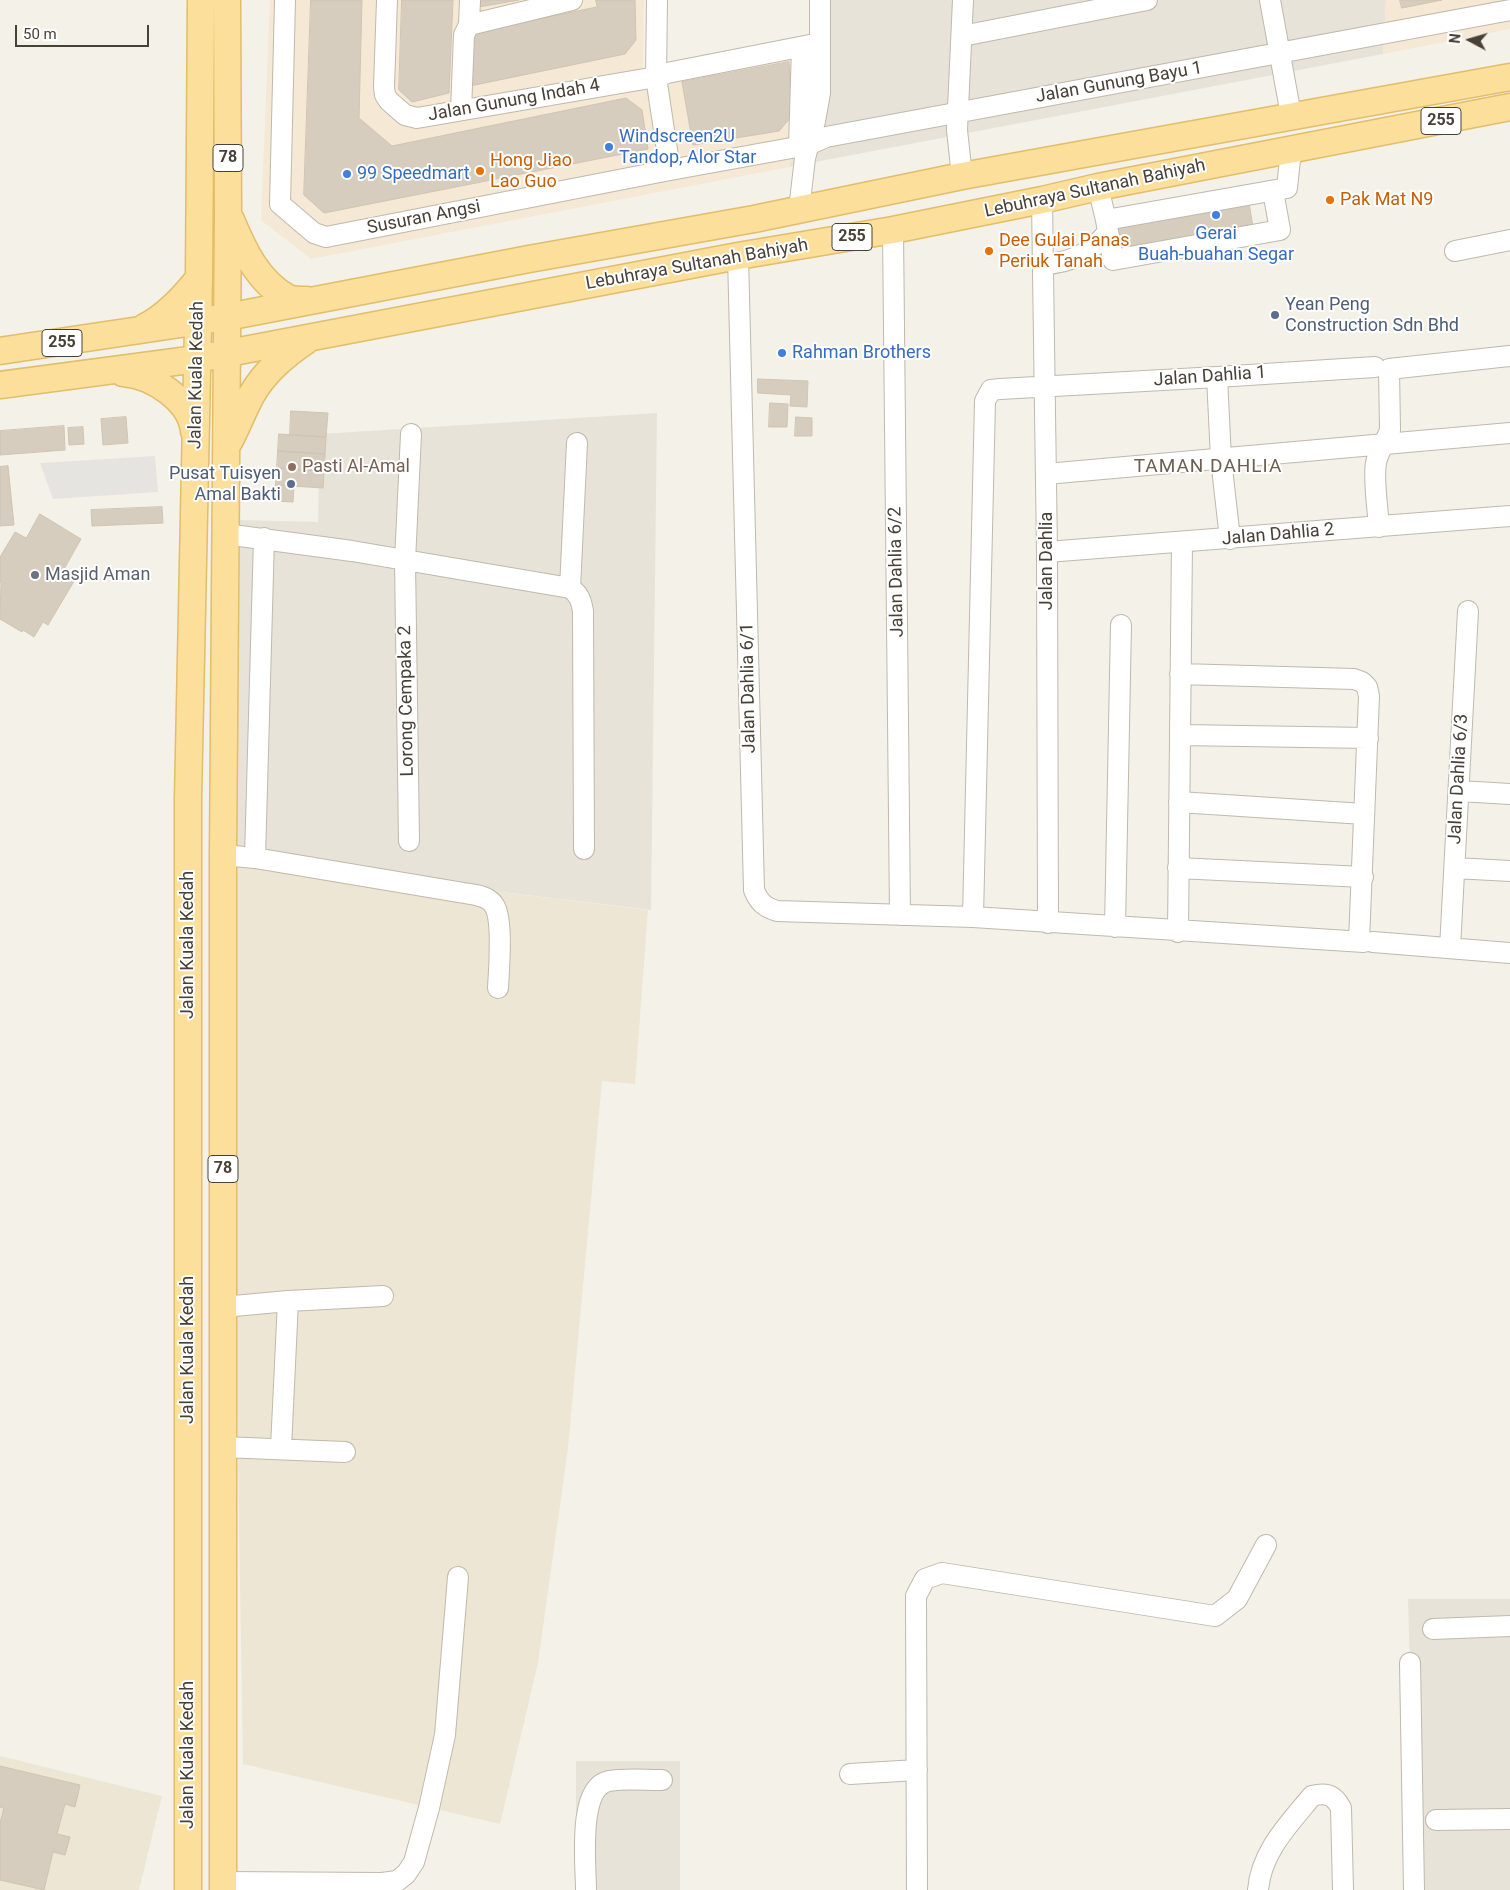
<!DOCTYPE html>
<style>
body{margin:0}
#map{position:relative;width:1510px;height:1890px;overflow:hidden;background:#f4f1e9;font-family:Roboto,sans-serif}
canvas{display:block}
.north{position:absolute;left:1445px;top:15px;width:50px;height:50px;-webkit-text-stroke:4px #fff;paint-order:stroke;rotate:276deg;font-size:14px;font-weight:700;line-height:20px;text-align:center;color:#484138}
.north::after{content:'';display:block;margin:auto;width:18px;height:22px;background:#484138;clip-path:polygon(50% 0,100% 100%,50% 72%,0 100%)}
.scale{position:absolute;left:15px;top:25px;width:134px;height:22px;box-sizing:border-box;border:2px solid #484138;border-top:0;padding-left:6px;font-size:15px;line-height:18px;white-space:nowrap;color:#484138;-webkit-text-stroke:4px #fff;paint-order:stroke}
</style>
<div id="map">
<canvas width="1510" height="1890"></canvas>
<div class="north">N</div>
<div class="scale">50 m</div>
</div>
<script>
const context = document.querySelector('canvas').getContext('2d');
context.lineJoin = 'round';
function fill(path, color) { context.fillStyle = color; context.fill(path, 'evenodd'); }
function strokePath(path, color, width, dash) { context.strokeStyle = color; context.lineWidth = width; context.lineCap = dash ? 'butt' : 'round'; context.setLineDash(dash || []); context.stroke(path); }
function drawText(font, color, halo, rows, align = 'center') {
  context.font = font + ' Roboto,sans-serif'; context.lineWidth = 4; context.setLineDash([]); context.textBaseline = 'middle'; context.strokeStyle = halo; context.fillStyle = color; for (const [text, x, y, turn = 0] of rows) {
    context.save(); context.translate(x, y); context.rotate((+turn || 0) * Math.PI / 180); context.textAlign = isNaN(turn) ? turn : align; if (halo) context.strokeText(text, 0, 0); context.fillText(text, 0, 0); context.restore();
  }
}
fill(new Path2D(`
 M810,0H1386L1383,54L789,167L807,118L811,100Z
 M657,413L651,910L228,859L237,520L318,522L320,434Z
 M1408,1599H1510V1890H1417Z
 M576,1761H680V1890H576Z`), '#e8e3d8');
fill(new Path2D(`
 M270,0H644L643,69L810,35L807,118L789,167L311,259L261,220Z
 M1386,0H1510V29L1383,54Z`), '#f5e8d5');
fill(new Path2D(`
 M228,859L648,910L635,1084L602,1081L568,1448L538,1663L500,1824L243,1764Z
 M0,1756L162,1796L139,1890H0Z`), '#ede6d4');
fill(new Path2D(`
 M155,456L158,492L53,499L40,463Z`), '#e6e4e1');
const building = new Path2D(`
 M311,0H362L359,118L392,146L626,98L642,110L648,149L324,213L304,195Z
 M402,0H453L449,93L412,102L399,90Z
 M479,0H519L479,7Z
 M596,0H635L636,40L625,54L470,86V33L597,7Z
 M1400,0H1442L1402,8Z
 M789,62L792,116L779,131L693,145L682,82Z
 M1249,203L1253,227L1115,252L1111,228Z
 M758,379L808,381L807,407L790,406L791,395L758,393Z
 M770,403L788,404L787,427H769Z
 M291,411L328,413L326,437L290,435Z
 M126,417L128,443L103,445L101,419Z
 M796,417L812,418V436H795Z
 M64,426L65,450L0,455V431Z
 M83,427L84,444L69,445L68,428Z
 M279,434L326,437L325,454L278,451Z
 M278,451L325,454L324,471L277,468Z
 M8,466L14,525L0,526V467Z
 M277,468L324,471L323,488L276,485Z
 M276,485L294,486L293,502L275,501Z
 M162,507L163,523L92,526L91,510Z
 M40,514L81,539L63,571L76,578L48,625L43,622L34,637L23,630L22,632L0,619L1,583L0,582V557L15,532L26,538Z
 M0,1766L80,1785L75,1807L65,1804L57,1834L70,1837L65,1855L53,1852L44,1890L0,1880V1823L4,1808L0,1807Z`);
fill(building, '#d6cdbf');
strokePath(building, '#d0c4b2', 1);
const minor = new Path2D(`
 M285,0L280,204L314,233L326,237L670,170L808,145L826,137L1510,10
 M387,0L384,87L385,95L389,101L405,115L417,118L656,77L667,73L820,43
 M657,0L656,77L670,170
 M1270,0L1291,115
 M469,25L572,0
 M962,36L1147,0
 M461,110L464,35L469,25L470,0
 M799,147L802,47
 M962,176L957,130L963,0
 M1098,187L1106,220L1287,188L1291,150
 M1042,200L1047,552L1048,923
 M799,210L805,158L815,121L820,93V0
 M1106,220L1113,260L1280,230L1273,191
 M893,230L900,915
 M1455,251L1510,240
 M738,256L754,890C759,902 764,907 777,911L973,917L1364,942
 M1044,264C1071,263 1091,253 1108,232
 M1217,377L1221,459L1230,539
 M1046,474L1510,433
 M1379,527C1378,511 1373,478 1376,463C1378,451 1386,442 1390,430L1389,369L1510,356
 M225,534L352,551L570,588C579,594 581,600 583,611L584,849
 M1047,552L1510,516
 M570,588L577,443
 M1180,674L1354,679L1362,682L1367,687L1369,696L1359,941
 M1180,735L1368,738
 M1459,791L1510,794
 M1179,802L1364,814
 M409,841L405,561L411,434
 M223,855L255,858L476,895C484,897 491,899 495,907C503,922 499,969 498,988
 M255,858L264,538
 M1178,868L1363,877
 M1455,868L1510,871
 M973,917L985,401L991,390L1000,389L1217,377L1375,367
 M1115,927L1121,625
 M1178,932L1182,543
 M1373,942L1510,953
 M1450,948L1468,611
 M223,1307L288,1301L383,1296
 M223,1447L345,1452
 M281,1448L288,1301
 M1433,1629L1510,1626
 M1410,1663L1414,1890
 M850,1774L917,1770
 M1436,1820L1510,1819
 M223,1882L382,1883L397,1881L406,1874L414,1862L429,1808L445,1735L458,1577
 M586,1890C586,1865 577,1787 609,1781C625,1778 645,1780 662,1780
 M917,1890L916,1596L925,1579L942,1573L1215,1616L1237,1599L1266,1545
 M1258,1890C1261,1852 1289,1824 1312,1796C1327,1792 1334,1795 1341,1808L1343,1890`);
const major = new Path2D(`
 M231,220C243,249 258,282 288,298C293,300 301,300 307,300
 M145,327C167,316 184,297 199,278
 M0,351L227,317L529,259L754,219L962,176L1510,77
 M123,373C152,375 191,400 194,431
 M0,385L197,359L738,256L893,230L1042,200L1098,187L1510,107
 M229,442C237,427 243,411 251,396C264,372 285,355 307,340
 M188,1890V799L199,278L201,0
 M223,1890V855L228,212L227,0`);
strokePath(minor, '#c0b9ac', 22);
strokePath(major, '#e2bd6a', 29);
strokePath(minor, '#fff', 20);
strokePath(major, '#fcdf9b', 26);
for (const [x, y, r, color] of [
 [609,147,5,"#3f7fe0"],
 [480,171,5,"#e8710a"],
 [347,174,5,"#3f7fe0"],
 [1330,200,5,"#e8710a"],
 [1216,215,5,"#3f7fe0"],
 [989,251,5,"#e8710a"],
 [1275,315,5,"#5c6f8a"],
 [782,353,5,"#3f7fe0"],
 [292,467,5,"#8d6e63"],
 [291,484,5,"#5c6f8a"],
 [35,575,5,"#6b7280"]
]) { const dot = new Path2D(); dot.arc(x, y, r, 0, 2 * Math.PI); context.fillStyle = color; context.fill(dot); strokePath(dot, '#fff', 2); }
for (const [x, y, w] of [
 [1441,121,40],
 [228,158,30],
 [852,237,40],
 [62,343,40],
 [223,1169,30]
]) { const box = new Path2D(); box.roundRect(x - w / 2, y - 13.5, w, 27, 4); context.fillStyle = '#fff'; context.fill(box); strokePath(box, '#484138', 1); }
drawText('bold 16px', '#484138', null, [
 ["255",1441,121],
 ["78",228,158],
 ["255",852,237],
 ["255",62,343],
 ["78",223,1169]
]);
drawText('18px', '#484138', '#fff', [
 ["Jalan Gunung Bayu 1",1119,83,-10],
 ["Jalan Gunung Indah 4",514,101,-10],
 ["Lebuhraya Sultanah Bahiyah",1095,189,-12],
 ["Susuran Angsi",424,218,-11],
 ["Lebuhraya Sultanah Bahiyah",697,265,-10],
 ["Jalan Kuala Kedah",197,375,-89],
 ["Jalan Dahlia 1",1210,377,-4],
 ["Jalan Dahlia 2",1278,535,-5],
 ["Jalan Dahlia",1047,561,-90],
 ["Jalan Dahlia 6/2",897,572,-91],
 ["Jalan Dahlia 6/1",749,688,-91],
 ["Lorong Cempaka 2",407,701,-91],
 ["Jalan Dahlia 6/3",1459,779,-87],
 ["Jalan Kuala Kedah",188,945,-90],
 ["Jalan Kuala Kedah",188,1350,-90],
 ["Jalan Kuala Kedah",188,1755,-90]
]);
drawText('18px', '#366cbe', '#fff', [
 ["Windscreen2U",619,137],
 ["Tandop, Alor Star",619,158],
 ["99 Speedmart",357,174],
 ["Gerai",1216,234,"center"],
 ["Buah-buahan Segar",1216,255,"center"],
 ["Rahman Brothers",792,353]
], 'left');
drawText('18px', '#c56008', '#fff', [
 ["Hong Jiao",490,161],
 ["Lao Guo",490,182],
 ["Pak Mat N9",1340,200],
 ["Dee Gulai Panas",999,241],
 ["Periuk Tanah",999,262]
], 'left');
drawText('18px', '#4e5e75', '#fff', [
 ["Yean Peng",1285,305],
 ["Construction Sdn Bhd",1285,326],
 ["Pusat Tuisyen",281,474,"right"],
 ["Amal Bakti",281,495,"right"]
], 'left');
drawText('18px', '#785e54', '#fff', [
 ["Pasti Al-Amal",302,467]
], 'left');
drawText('18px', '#5b616d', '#fff', [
 ["Masjid Aman",45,575]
], 'left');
context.letterSpacing = '1px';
drawText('19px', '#6b5f4f', '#fff', [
 ["TAMAN DAHLIA",1208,467]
]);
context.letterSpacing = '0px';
</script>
